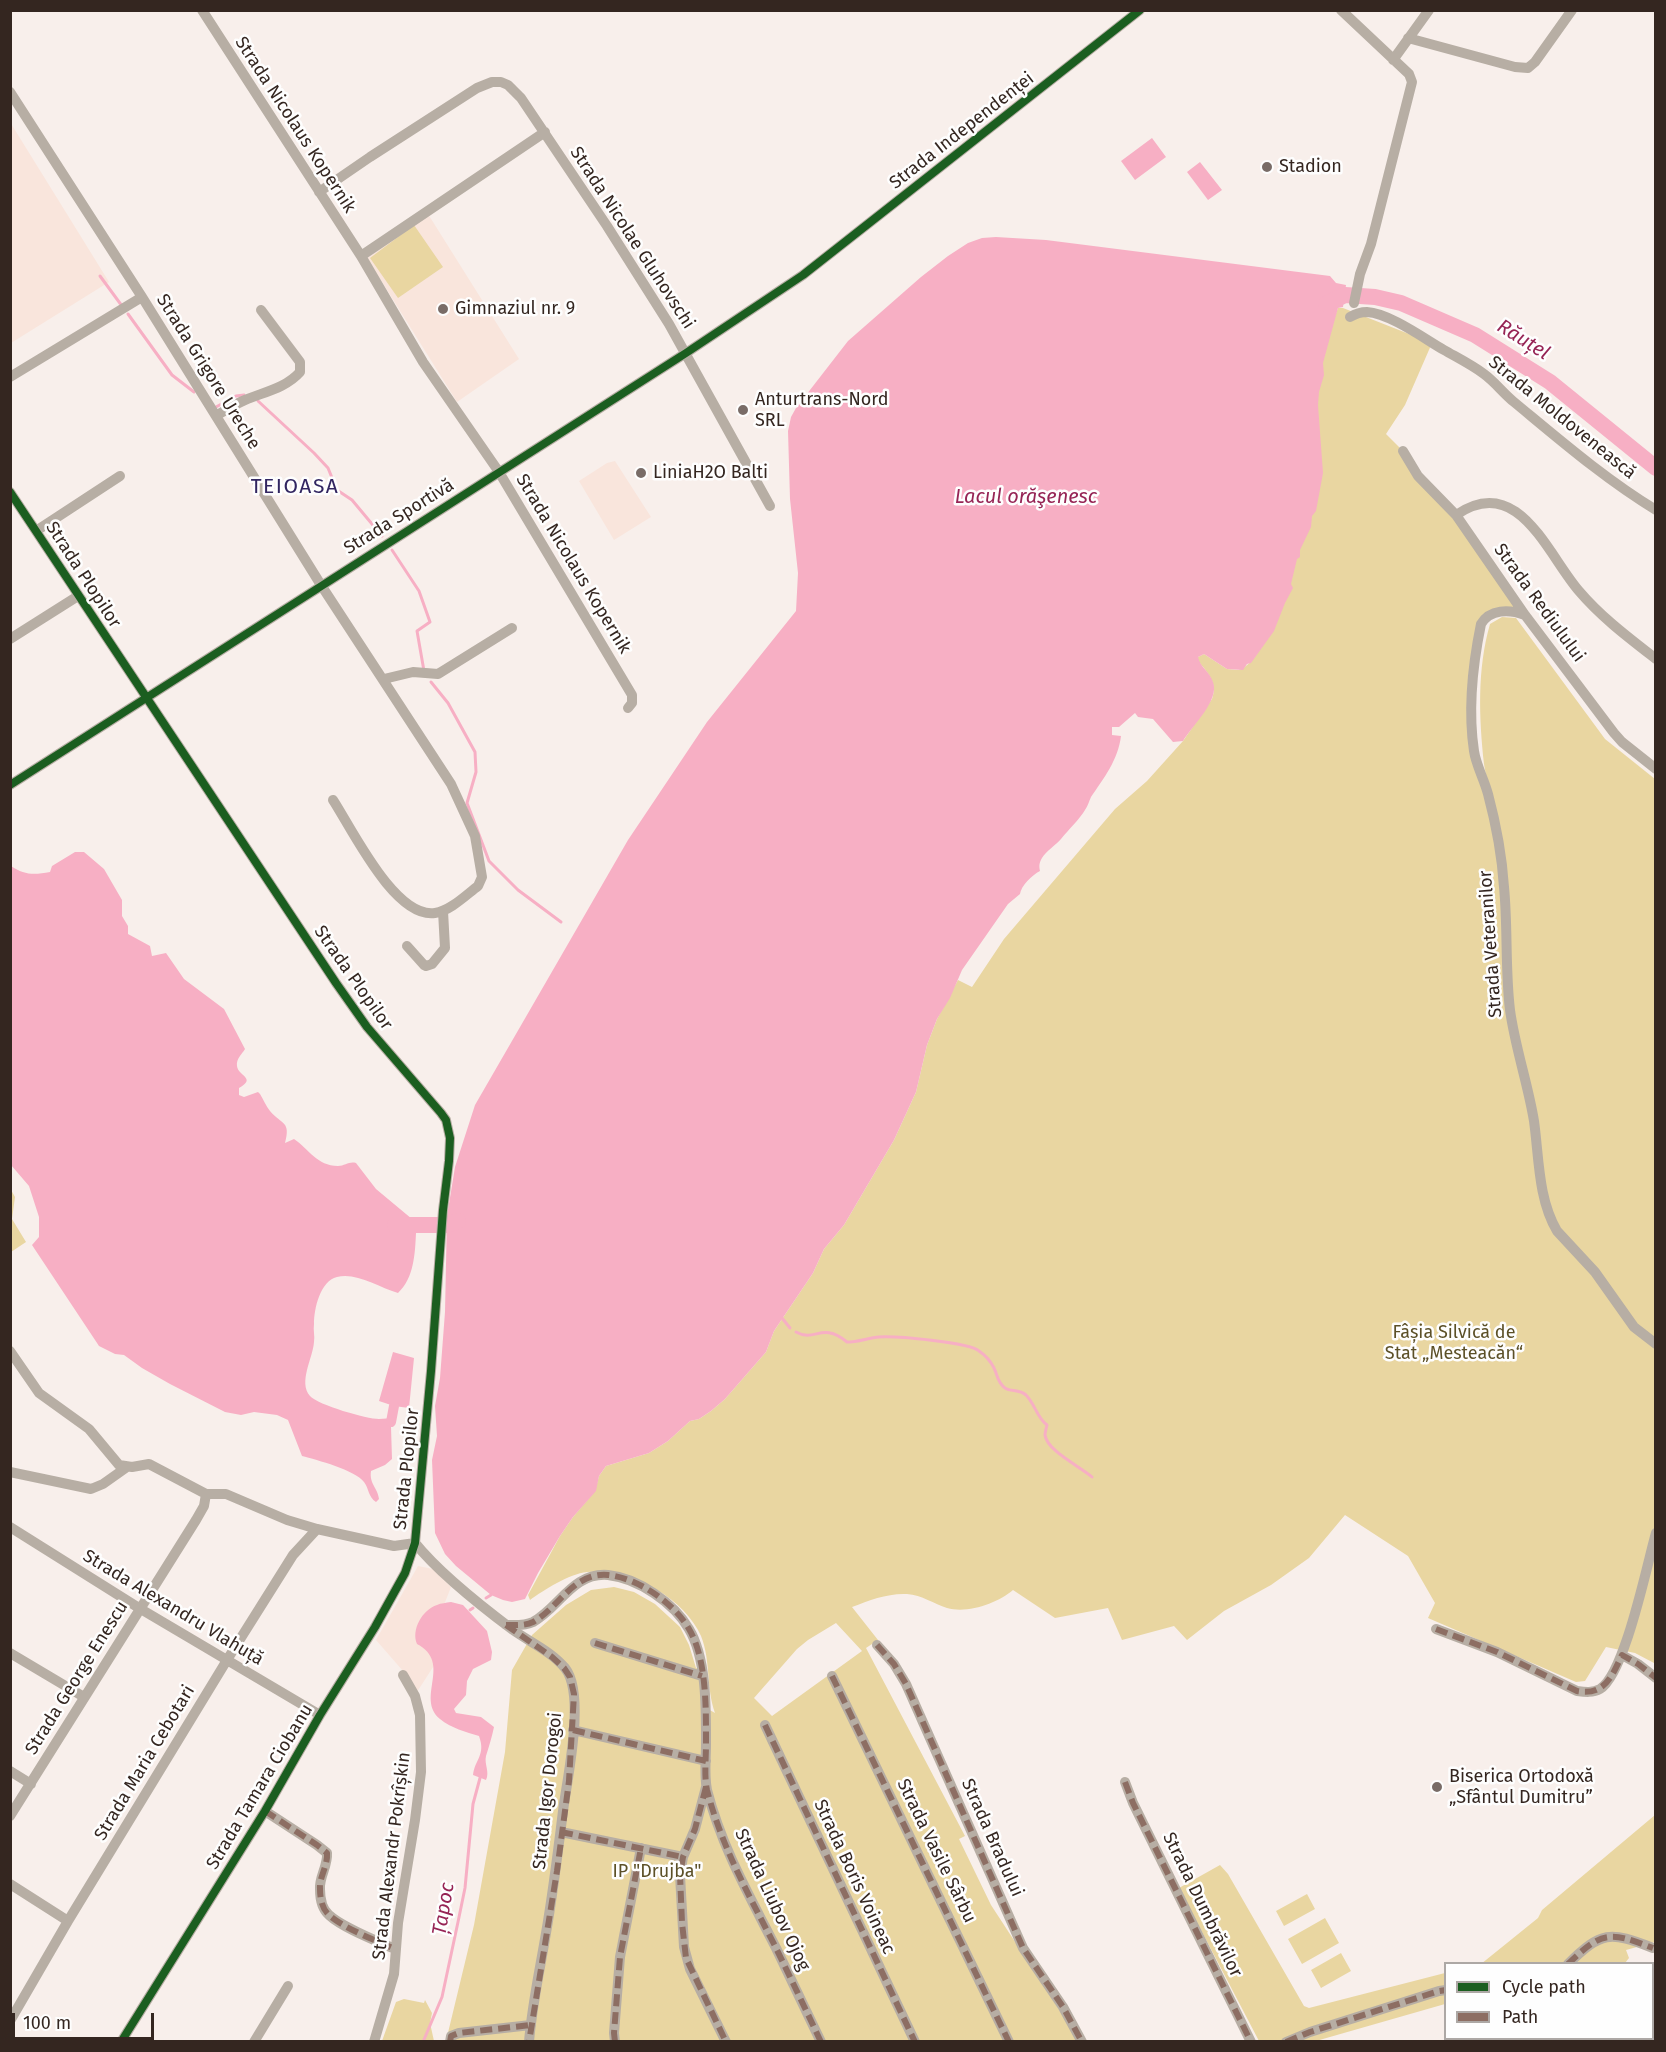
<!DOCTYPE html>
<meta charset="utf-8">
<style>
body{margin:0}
#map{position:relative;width:1666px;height:2052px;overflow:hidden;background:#f8efeb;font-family:"Fira Sans",sans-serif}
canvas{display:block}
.frame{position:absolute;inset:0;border:12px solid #342620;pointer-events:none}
.legend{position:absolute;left:1444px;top:1962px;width:210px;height:78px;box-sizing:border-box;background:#fefefe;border:2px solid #ada8a5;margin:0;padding:8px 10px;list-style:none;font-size:18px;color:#342620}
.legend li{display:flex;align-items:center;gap:12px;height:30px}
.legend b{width:30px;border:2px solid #ada8a5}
.scale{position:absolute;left:12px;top:2013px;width:142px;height:27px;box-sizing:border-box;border:3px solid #342620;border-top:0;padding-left:8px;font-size:18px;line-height:21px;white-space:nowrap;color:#342620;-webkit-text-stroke:4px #fefefe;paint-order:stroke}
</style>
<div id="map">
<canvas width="1666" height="2052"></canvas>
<div class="frame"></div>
<ul class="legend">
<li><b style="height:8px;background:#1b5e20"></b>Cycle path</li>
<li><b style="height:8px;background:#8d6e63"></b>Path</li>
</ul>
<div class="scale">100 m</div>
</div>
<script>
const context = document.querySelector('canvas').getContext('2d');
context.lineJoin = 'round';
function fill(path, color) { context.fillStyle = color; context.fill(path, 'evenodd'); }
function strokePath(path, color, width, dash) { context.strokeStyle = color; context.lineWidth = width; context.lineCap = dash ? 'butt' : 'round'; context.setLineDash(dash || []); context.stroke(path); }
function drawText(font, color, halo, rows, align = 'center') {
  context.font = font + ' "Fira Sans",sans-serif'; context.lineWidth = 5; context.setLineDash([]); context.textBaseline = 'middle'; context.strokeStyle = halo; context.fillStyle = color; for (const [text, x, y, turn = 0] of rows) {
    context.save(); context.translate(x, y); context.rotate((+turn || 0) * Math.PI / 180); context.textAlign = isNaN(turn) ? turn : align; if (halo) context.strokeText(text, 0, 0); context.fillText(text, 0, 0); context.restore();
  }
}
fill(new Path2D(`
 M10,122L109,282L11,343H10Z
 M428,214L519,359L457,402L367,258Z
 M615,461L651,517L614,540L579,481L607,463Z
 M418,1566L433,1569L451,1587L442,1610L444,1650L417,1692L403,1671L376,1640Z`), '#f9e5dc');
fill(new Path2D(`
 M414,225L443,267L398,298L370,258Z
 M1338,308H1343L1432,343L1405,405L1386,434L1403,451L1415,469L1456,515L1525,615L1502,611L1485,618C1474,660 1469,707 1474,751C1476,770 1486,791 1491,809C1492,796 1486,778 1484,764C1479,718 1477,669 1490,624L1502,617L1516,618L1605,739L1655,779L1656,1658L1654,1663L1635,1653L1606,1647L1585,1681L1576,1682L1428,1618L1435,1603L1408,1556L1345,1515L1309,1558L1271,1585L1224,1611L1187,1640L1174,1626L1122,1640L1108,1608L1055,1618L1013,1590C998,1603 968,1614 947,1608C934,1604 922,1595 907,1594C888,1593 870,1600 852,1607L878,1640L866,1648L965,1836L959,1839L991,1905L1064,2017L1077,2041H446L474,1925L505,1752L512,1670L532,1635L566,1605L591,1590L614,1587L634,1592L655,1604L680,1627L689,1645L696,1668L705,1670L708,1709L715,1713C706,1688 711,1661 701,1636C684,1597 628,1567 587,1572C569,1574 544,1590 530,1600L528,1595L560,1536L573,1517L595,1491L599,1476L606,1466L649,1453L668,1441L690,1421L699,1419L711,1411L725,1399L766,1352L774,1331L813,1273L824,1249L844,1225L894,1140L916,1092L927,1045L937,1019L958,980L972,987L1004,939L1115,809L1147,781L1183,741L1212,699C1218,683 1208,673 1198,661V657L1204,654L1227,669L1239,670C1253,665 1264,643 1271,628C1277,615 1276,604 1285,593V581L1291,558L1295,545L1304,527L1319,474L1313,394L1318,373L1316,365ZM836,1623L862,1651L772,1716L754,1698L797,1649L808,1640Z
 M10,1188L15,1197L12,1219L26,1242L11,1252Z
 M1655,1815V1942L1626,1950L1629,1958L1625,1963L1481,1964L1538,1918L1542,1910Z
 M1220,1865L1228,1874L1304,2006L1309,2008L1445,1973V2004L1316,2041H1259L1179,1888Z
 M1307,1894L1315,1909L1284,1926L1276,1911Z
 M1325,1918L1339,1943L1302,1964L1288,1939Z
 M1341,1953L1351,1971L1321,1988L1311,1970Z
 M404,1999L424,2003L425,2000L432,2013L430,2023L434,2041H382L396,2002Z
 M1626,2039L1627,2041L1500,2042L1499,2039Z`), '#e9d6a1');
fill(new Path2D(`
 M1152,138L1166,157L1135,180L1121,161Z
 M1200,162L1222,190L1208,200L1187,172Z
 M996,237L1046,240L1330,276L1336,283L1346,285L1343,307L1338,308L1323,363L1324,375L1319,392L1318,405L1323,473L1316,511L1312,516L1311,527L1300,550V557L1297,559L1291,584L1293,588L1285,603L1274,631L1251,663L1247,664L1243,670L1227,669L1204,654L1198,657C1200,667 1210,672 1213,682C1220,700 1192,726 1183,741L1173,742L1153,719L1138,717L1135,713L1119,727H1112V735L1121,736C1118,760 1104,778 1091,797C1089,801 1088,806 1085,810C1079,820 1069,829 1061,839C1056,845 1046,851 1042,858C1039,863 1039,866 1040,871C1032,875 1021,886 1020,894L1008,904L962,970L950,998L937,1019L927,1045L916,1092L894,1140L844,1225L824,1249L813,1273L774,1331L766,1352L725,1399L711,1411L699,1419L690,1421L668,1441L649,1453L606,1466L599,1476L596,1491L573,1517L560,1536L538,1573L525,1599L512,1602L503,1600L491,1595L456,1566L445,1554L435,1533L432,1460L437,1436L435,1406L440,1378L445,1312L447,1216L455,1167L475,1105L628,840L707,722L796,611L798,573L790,499L788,431L791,417L796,408L848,341L921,277L948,256L968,243L982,238Z
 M75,852H84L104,869L122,900V916L128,926V934L150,946L152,956L166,953L184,979L224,1009L245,1049C242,1054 236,1059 237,1066C238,1076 257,1078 239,1088V1095L244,1097L258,1092L260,1094C263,1099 266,1106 270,1111C282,1125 291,1121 285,1143L294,1139C309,1149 317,1166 338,1166C345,1166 349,1161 356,1163L376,1189L412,1219V1222L415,1224L413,1231L416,1233C415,1254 414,1278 398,1293C378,1287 356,1272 337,1277C320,1281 314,1309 314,1324C313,1330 315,1336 314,1342C313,1358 298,1382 310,1396C318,1405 367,1419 379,1419C384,1419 389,1418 393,1417L391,1427L392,1459L385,1465L371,1471C369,1484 378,1488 379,1499L376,1502C368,1497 369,1488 364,1482C355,1470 317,1460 302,1456L288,1420L277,1415L254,1412L241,1415L225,1412L170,1384L142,1368L124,1355L115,1354L99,1346L32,1245L39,1237V1217L29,1186L11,1165V866C24,875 34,875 50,872L52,866Z
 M393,1352L414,1358L409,1408L394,1406L379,1401Z
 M451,1602L463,1605L487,1631L492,1652L491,1660L473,1669L467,1681L466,1695L454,1709L456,1713L481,1717L494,1727C492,1737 489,1746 486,1756C484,1764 490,1772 486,1780L473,1775C475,1759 486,1755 479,1736C466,1732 451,1728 440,1719C415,1698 453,1663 417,1644C411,1630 422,1610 437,1605C441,1603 446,1603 451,1602Z`), '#f7afc4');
strokePath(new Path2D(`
 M100,276L122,306
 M128,314L172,375L194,392
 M258,401L314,453L328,468L337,490L352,500L382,536
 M216,407L236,396L244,395
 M392,550L419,591L430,622L417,631L424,671
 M431,682L448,703L475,752L476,772L467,803L489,861L518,890L561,922
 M782,1318L790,1328
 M796,1332C816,1343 821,1321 847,1342C858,1342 868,1338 879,1337C895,1336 969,1342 979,1351C985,1355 991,1362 994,1368C998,1376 997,1382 1005,1388C1011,1392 1019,1389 1026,1395C1035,1404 1037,1418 1047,1425C1046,1429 1045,1432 1045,1435C1047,1451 1081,1467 1092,1477
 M486,1598L491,1595
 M470,1610L473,1608
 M423,2042L442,1997L458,1922L465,1888L473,1804L480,1778`), '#f7afc4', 3);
strokePath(new Path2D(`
 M391,1422L394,1406`), '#f7afc4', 10);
strokePath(new Path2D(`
 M1326,304L1345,295L1375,297L1401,303L1475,335L1550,382L1656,468
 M395,1225H447L458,1221`), '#f7afc4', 16);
strokePath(new Path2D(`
 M202,10L361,256L423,362L499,472L632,695V703L628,708
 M1341,10L1409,74L1412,82L1371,244L1360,274L1354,303
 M1408,38L1515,67L1528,68L1535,62L1572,10
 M1393,60L1429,10
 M10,92L142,297L321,585L451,784L475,836L482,877L478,886C466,895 450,911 435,913C395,919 352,829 333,800
 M319,192L370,157L477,88L492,82H501L508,85L521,98L607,226L669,324L770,506
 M361,256L545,132
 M1350,317C1355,314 1360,312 1367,312C1389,313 1425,339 1444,350C1458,358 1472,365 1484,374C1495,382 1503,393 1514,402C1560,440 1605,479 1656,510
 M10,377L142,297
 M216,416C226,410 235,404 245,400C264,392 286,388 300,372V362L261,310
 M1403,451L1418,476L1456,515L1525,615L1614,733L1622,742L1656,769
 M10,492L336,983L367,1027L441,1113L446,1120L450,1138L449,1161L443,1210L431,1371L415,1543L405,1573L375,1627L320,1715L265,1811L121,2042
 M1456,515C1518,472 1547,554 1579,591C1601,617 1629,638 1656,659
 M36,531L120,476
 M1525,615C1509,609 1490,609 1481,624C1473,663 1468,711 1474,751C1476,765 1484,779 1488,794C1496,824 1502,856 1504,887C1508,928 1505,969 1510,1010C1515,1047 1528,1084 1534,1121C1539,1157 1538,1199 1557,1231L1595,1272L1634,1327L1656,1344
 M10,639L78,596
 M384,679L413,672L438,674L512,628
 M10,785L686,353L803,275L1140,10
 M407,946L424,965L426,966L432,964L445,948L443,911
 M10,1351L39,1393L89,1429L119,1465L132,1467L149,1464L206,1494H226L287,1520L317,1529L394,1546L415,1543
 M10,1472L91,1489L103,1484L127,1467
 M10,1527L139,1608L320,1715
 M415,1543C440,1574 481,1606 513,1630C530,1642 552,1652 565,1668C586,1694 567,1779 563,1811C558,1852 553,1893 546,1933C540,1969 532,2005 529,2042
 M506,1625C515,1625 525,1626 533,1622C559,1608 573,1572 608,1575C638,1578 674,1603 689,1629C707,1659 706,1710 706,1744C706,1759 704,1776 707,1790C722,1848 749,1895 776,1948C791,1979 806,2010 821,2042
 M1436,1629L1497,1652L1577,1691C1585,1692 1593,1693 1600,1689C1625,1674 1647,1564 1656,1533
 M595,1643L702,1676
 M877,1645L894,1664L906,1684L1023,1948L1063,2007L1082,2042
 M10,1653L84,1697
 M1622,1655L1638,1664L1656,1678
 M832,1676L1009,2042
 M765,1725L915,2042
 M573,1730L706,1761
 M10,1771L31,1784
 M1125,1782L1133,1803L1251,2042
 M706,1787L695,1829L683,1857L680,1875L684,1947L690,1969L726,2042
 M265,1811L317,1845L327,1853C328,1866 319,1877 320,1889C320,1898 322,1909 329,1915C343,1928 377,1941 395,1949
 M10,1816L196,1520L204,1506L206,1494
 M561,1832L683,1857
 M10,1884L68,1921
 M1568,1964C1602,1931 1609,1931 1653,1948
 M10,2021L68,1921L227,1660L293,1555L317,1529
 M254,2042L288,1986
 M374,2042L394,1974L398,1923L415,1820L421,1772L420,1715L415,1696L403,1675
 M450,2042L451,2036L459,2033L531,2025
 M615,2042L614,2033L620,1957L641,1848
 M1286,2042L1310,2032L1439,1991L1446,1990`), '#b7aea4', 10);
strokePath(new Path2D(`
 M506,1625C515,1625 525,1626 533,1622C559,1608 573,1572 608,1575C638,1578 674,1603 689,1629C707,1659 706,1710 706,1744C706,1759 704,1776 707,1790C722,1848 749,1895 776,1948C791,1979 806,2010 821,2042
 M506,1625L552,1657L564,1668L570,1677L574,1694L569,1781L557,1871L529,2042
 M1436,1629L1497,1652L1577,1691C1605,1696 1612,1676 1622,1655L1638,1664L1656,1678
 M595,1643L702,1676
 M877,1645L894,1664L906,1684L1023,1948L1063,2007L1082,2042
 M832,1676L1009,2042
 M765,1725L915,2042
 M573,1730L706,1761
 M1125,1782L1133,1803L1251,2042
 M706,1787L695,1829L683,1857L680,1875L682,1923L686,1958L726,2042
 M265,1811L317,1845L327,1853C328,1866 319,1877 320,1889C320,1898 322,1909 329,1915C343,1928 377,1941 395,1949
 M561,1832L683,1857
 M1568,1964C1602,1931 1609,1931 1653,1948
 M450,2042L451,2036L459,2033L531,2025
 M615,2042L614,2033L620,1957L641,1848
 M1286,2042L1310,2032L1439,1991L1446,1990`), '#8d6e63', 6, [12, 6]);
strokePath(new Path2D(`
 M10,492L336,983L367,1027L441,1113L446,1120L450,1138L449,1161L443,1210L431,1371L415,1543L405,1573L375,1627L320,1715L265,1811L121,2042
 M10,785L686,353L803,275L1140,10`), '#1b5e20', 8);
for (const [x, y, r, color] of [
 [1267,167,6,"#796c67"],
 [443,309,6,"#796c67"],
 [743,410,6,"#796c67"],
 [641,473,6,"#796c67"],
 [1437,1787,6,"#796c67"]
]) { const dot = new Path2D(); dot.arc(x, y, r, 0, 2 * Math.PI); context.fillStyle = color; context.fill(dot); strokePath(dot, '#fefefe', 2); }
drawText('18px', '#342620', '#fefefe', [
 ["Strada Nicolaus Kopernik",295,125,57],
 ["Strada Independenței",962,131,-38],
 ["Strada Nicolae Gluhovschi",632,238,57],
 ["Strada Grigore Ureche",208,372,58],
 ["Strada Moldovenească",1562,418,39],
 ["Strada Sportivă",399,517,-32],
 ["Strada Nicolaus Kopernik",573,564,59],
 ["Strada Plopilor",83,575,57],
 ["Strada Rediulului",1539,603,54],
 ["Strada Veteranilor",1491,944,-94],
 ["Strada Plopilor",353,978,55],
 ["Strada Plopilor",407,1469,-84],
 ["Strada Аlexandru Vlahuță",173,1608,31],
 ["Strada George Enescu",77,1678,-58],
 ["Strada Maria Cebotari",145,1763,-59],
 ["Strada Tamara Ciobanu",260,1787,-59],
 ["Strada Igor Dorogoi",548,1791,-84],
 ["Strada Bradului",992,1838,66],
 ["Strada Vasile Sârbu",936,1851,64],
 ["Strada Alexandr Pokrîșkin",392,1856,-83],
 ["Strada Boris Voineac",854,1877,65],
 ["Strada Liubov Ojog",772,1900,65],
 ["Strada Dumbrăvilor",1202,1905,64]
]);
drawText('18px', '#342620', '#fefefe', [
 ["Stadion",1279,167],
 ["Gimnaziul nr. 9",455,309],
 ["Anturtrans-Nord",755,400],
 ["SRL",755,421],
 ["LiniaH2O Balti",653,473],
 ["Biserica Ortodoxă",1449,1777],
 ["„Sfântul Dumitru”",1449,1798]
], 'left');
drawText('18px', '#5c5027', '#fefefe', [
 ["Fâșia Silvică de",1454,1333],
 ["Stat „Mesteacăn“",1454,1354],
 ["IP \"Drujba\"",657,1872]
]);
drawText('italic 20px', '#962455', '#fefefe', [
 ["Răuțel",1523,340,32],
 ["Lacul orăşenesc",1026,497],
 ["Țapoc",444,1909,-81]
]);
context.letterSpacing = '1.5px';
drawText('21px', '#322661', '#fefefe', [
 ["TEIOASA",295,487]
]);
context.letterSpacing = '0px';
</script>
